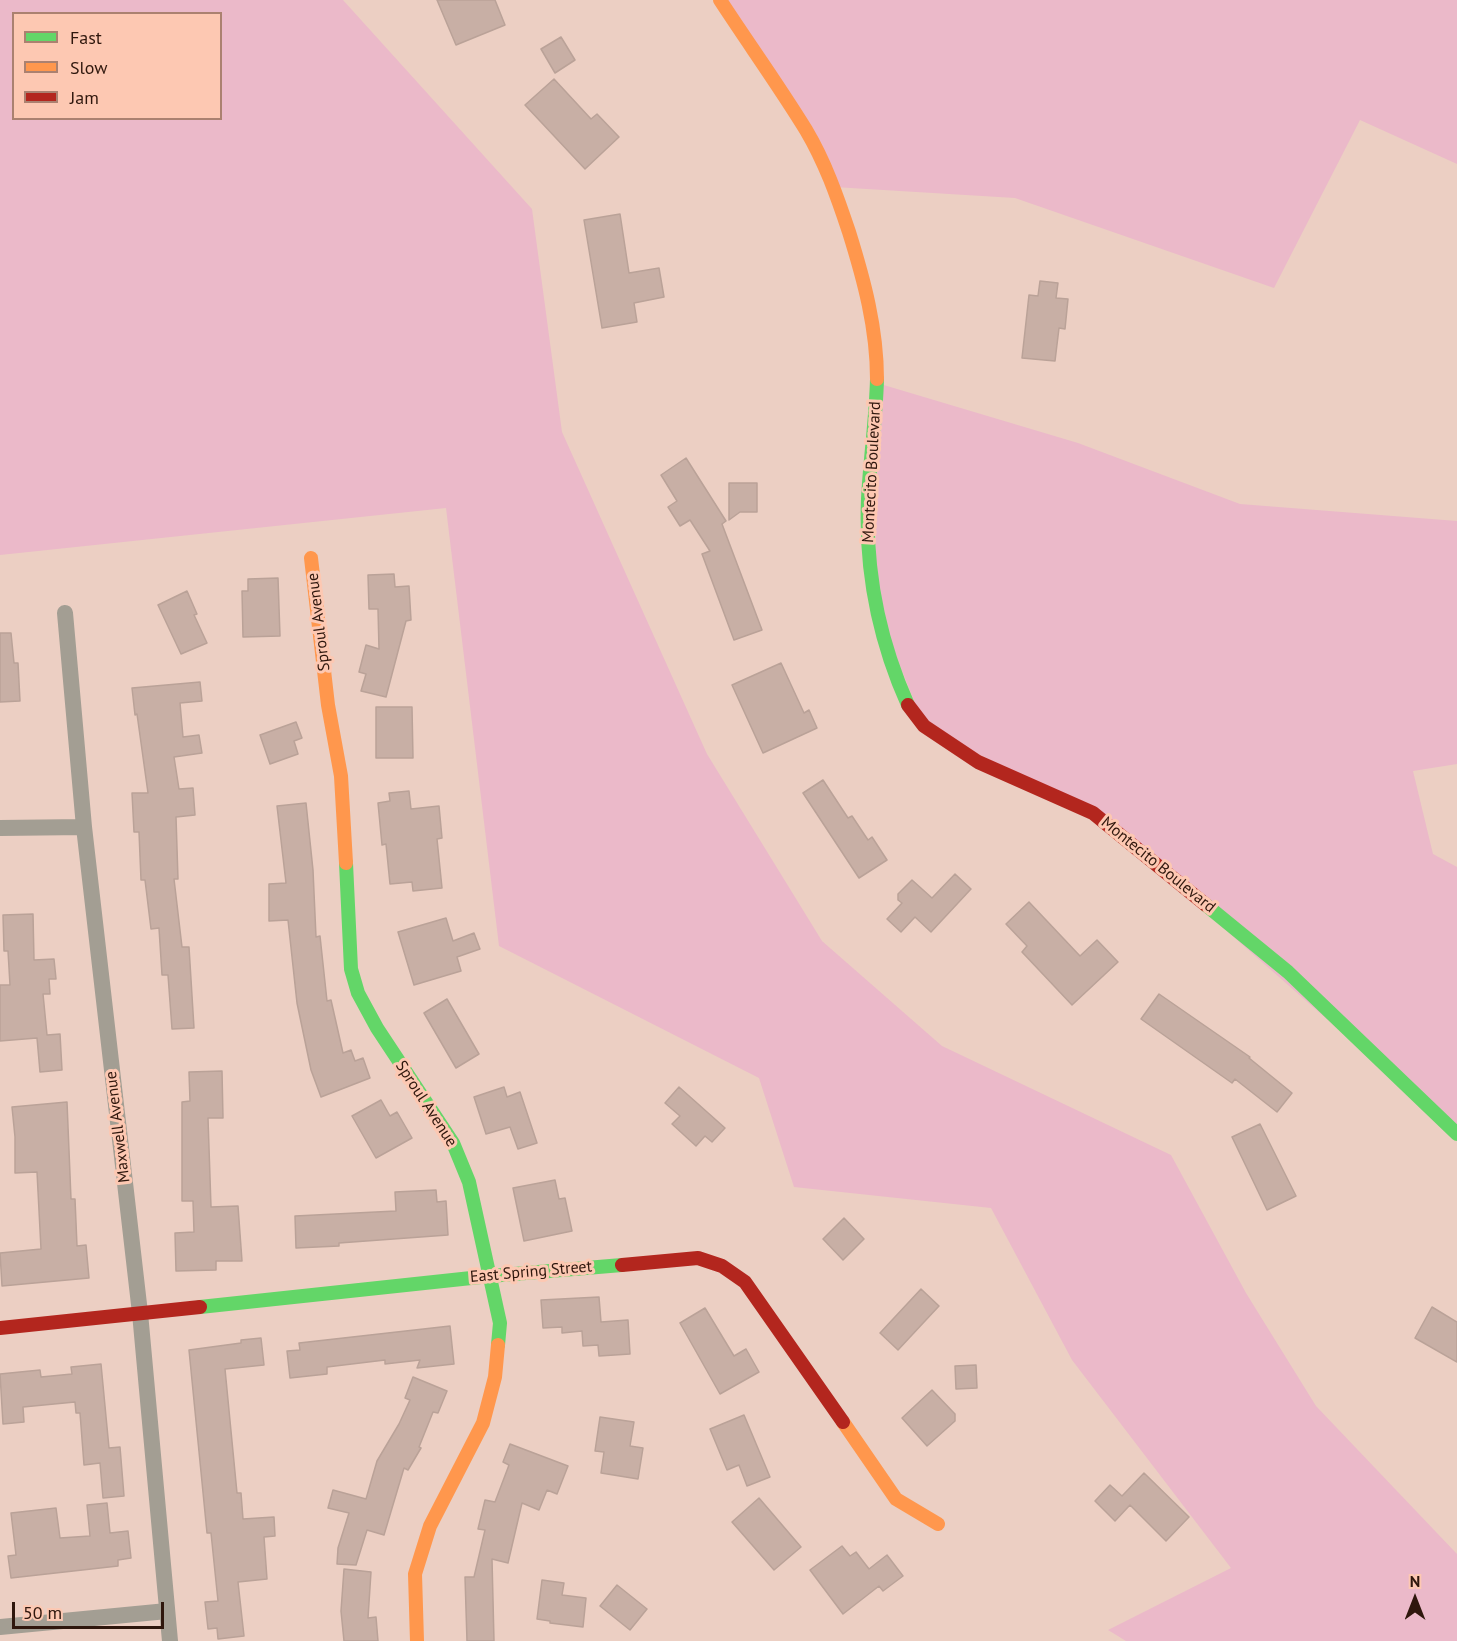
<!DOCTYPE html>
<style>
body{margin:0}
#map{position:relative;width:1457px;height:1641px;overflow:hidden;background:#eccfc3;font-family:"PT Sans",sans-serif}
canvas{display:block}
.legend{position:absolute;left:12px;top:12px;width:210px;height:108px;box-sizing:border-box;background:#fdc8b2;border:2px solid #ab8170;margin:0;padding:8px 10px;list-style:none;font-size:18px;color:#2f170d}
.legend li{display:flex;align-items:center;gap:12px;height:30px}
.legend b{width:30px;border:2px solid #ab8170}
.north{position:absolute;left:1385px;top:1569px;width:60px;height:60px;-webkit-text-stroke:4px #fdc8b2;paint-order:stroke;rotate:0deg;font-size:16px;font-weight:700;line-height:24px;text-align:center;color:#2f170d}
.north::after{content:'';display:block;margin:auto;width:21px;height:27px;background:#2f170d;clip-path:polygon(50% 0,100% 100%,50% 72%,0 100%)}
.scale{position:absolute;left:12px;top:1602px;width:152px;height:27px;box-sizing:border-box;border:3px solid #2f170d;border-top:0;padding-left:8px;font-size:18px;line-height:21px;white-space:nowrap;color:#2f170d;-webkit-text-stroke:4px #fdc8b2;paint-order:stroke}
</style>
<div id="map">
<canvas width="1457" height="1641"></canvas>
<ul class="legend">
<li><b style="height:8px;background:#63d668"></b>Fast</li>
<li><b style="height:8px;background:#ff974d"></b>Slow</li>
<li><b style="height:8px;background:#b3261e"></b>Jam</li>
</ul>
<div class="north">N</div>
<div class="scale">50 m</div>
</div>
<script>
const context = document.querySelector('canvas').getContext('2d');
context.lineJoin = 'round';
function fill(path, color) { context.fillStyle = color; context.fill(path, 'evenodd'); }
function strokePath(path, color, width, dash) { context.strokeStyle = color; context.lineWidth = width; context.lineCap = dash ? 'butt' : 'round'; context.setLineDash(dash || []); context.stroke(path); }
function drawText(font, color, halo, rows, align = 'center') {
  context.font = font + ' "PT Sans",sans-serif'; context.lineWidth = 6; context.setLineDash([]); context.textBaseline = 'middle'; context.strokeStyle = halo; context.fillStyle = color; for (const [text, x, y, turn = 0] of rows) {
    context.save(); context.translate(x, y); context.rotate((+turn || 0) * Math.PI / 180); context.textAlign = isNaN(turn) ? turn : align; if (halo) context.strokeText(text, 0, 0); context.fillText(text, 0, 0); context.restore();
  }
}
fill(new Path2D(`
 M0,0H343L532,209L562,432L707,754L822,941L942,1046L1171,1155L1246,1293L1316,1406L1457,1554V1641H1126L1108,1630L1231,1568L1072,1360L991,1208L794,1187L759,1078L499,946L446,508L0,555ZM14,14H220V118H14Z
 M720,0H1457V164L1360,120L1274,288L1015,198L834,187Z
 M877,383L1078,443L1240,504L1457,521V764L1413,771L1433,854L1457,867V1134L1093,813L924,726L875,603Z`), '#ebb9c9');
const building = new Path2D(`
 M437,0H495L505,25L456,45Z
 M561,37L575,60L555,73L541,49Z
 M554,79L591,119L597,114L619,137L585,169L525,105Z
 M620,214L629,273L659,268L664,297L634,303L637,322L602,328L584,220Z
 M1040,281L1058,283L1056,298L1068,299L1065,329L1059,328L1055,361L1022,358L1029,295L1038,296Z
 M686,458L726,521L722,524L762,630L734,640L702,554L710,551L690,520L680,526L668,507L677,501L661,475Z
 M729,483H757V512H740L729,520Z
 M394,574L395,587L409,586L411,620L406,621L386,697L361,691L366,674L359,672L366,645L379,649L378,609H369L368,575Z
 M278,578L280,636L243,637L242,591H248V579Z
 M187,591L197,614L194,615L207,643L181,654L158,605Z
 M0,633H11L14,663H18L20,701L0,702Z
 M781,663L804,713L809,710L817,728L763,753L732,685Z
 M200,682L202,701L180,703L183,737L199,735L202,753L174,757L179,789L193,788L195,815L176,817L178,879H174L182,947H189L194,1028L172,1029L168,975H162L159,928L151,929L145,880H141L139,832H134L132,793H148L137,714L135,715L132,688Z
 M376,707H412L413,758H376Z
 M296,722L302,738L294,741L298,754L270,764L260,735Z
 M823,780L848,818L852,816L868,840L872,837L887,860L859,878L803,793Z
 M409,791L411,809L439,806L442,838L437,839L442,888L413,891L412,882L390,884L386,844L382,845L378,803L390,801L389,793Z
 M306,803L313,870L316,937L320,936L327,1001L331,1000L343,1053L351,1050L355,1061L363,1058L370,1078L321,1097L311,1070L297,1003L288,920L269,921V884L286,883L277,806Z
 M955,874L971,889L931,932L915,917L901,932L887,919L902,903L898,900V894L912,880L932,898Z
 M1029,902L1080,956L1097,940L1118,962L1072,1005L1022,952L1027,946L1006,924Z
 M33,914L34,960L54,959L56,979H49L50,994H43L47,1035L60,1034L62,1070L40,1072L37,1038L0,1041V985H10L8,951H4L3,915Z
 M446,918L453,941L474,933L480,949L457,957L461,971L414,985L398,932Z
 M1159,994L1250,1057L1249,1058L1292,1093L1277,1112L1235,1079L1232,1083L1141,1019Z
 M447,999L479,1054L456,1068L424,1013Z
 M222,1071L223,1118H208L211,1207L238,1206L242,1261H216V1270L176,1271L175,1233L194,1232L193,1201H182V1102L190,1101L189,1072Z
 M504,1087L507,1097L520,1092L537,1143L518,1149L510,1127L486,1134L474,1097Z
 M679,1087L725,1128L712,1142L705,1136L696,1146L672,1124L680,1116L665,1103Z
 M381,1100L390,1116L397,1112L412,1138L376,1158L352,1116Z
 M67,1102L71,1199H75L77,1246L86,1245L89,1278L2,1286L0,1253L41,1249L37,1172L15,1173V1137L12,1107Z
 M1260,1124L1296,1196L1267,1210L1232,1137Z
 M555,1180L559,1199L565,1198L572,1231L524,1241L513,1188Z
 M436,1190L437,1202L446,1201L448,1235L339,1243V1246L296,1248L295,1216L396,1211L395,1192Z
 M844,1218L864,1239L843,1260L823,1239Z
 M921,1289L939,1306L898,1350L880,1333Z
 M599,1297L601,1322L628,1320L630,1354L599,1356L598,1345L583,1346L582,1331L562,1333V1327L543,1328L541,1300Z
 M1432,1307L1457,1322V1362L1415,1338Z
 M705,1308L734,1356L746,1349L759,1372L720,1394L680,1323Z
 M450,1326L454,1364L417,1368L420,1360L385,1364V1360L327,1367V1374L290,1378L287,1351L300,1350L299,1343Z
 M261,1338L264,1365L225,1369L237,1493H241L243,1519L274,1517L275,1536L264,1537L267,1579L238,1582L244,1636L218,1639L217,1628L208,1629L205,1602L218,1601L211,1533H207L189,1350L241,1343V1340Z
 M101,1364L109,1448L120,1447L124,1496L103,1498L100,1463L84,1465L80,1413H76L75,1402L23,1407L24,1422L3,1424L0,1374L40,1370L41,1377L72,1374L71,1367Z
 M976,1365L977,1388L956,1389L955,1366Z
 M413,1377L447,1391L438,1413L433,1412L419,1447L421,1448L408,1470L404,1468L384,1535L367,1530L356,1565L337,1564L338,1548L349,1513L328,1508L333,1490L366,1499L377,1461L399,1424L410,1400L405,1398Z
 M932,1390L955,1414V1421L927,1446L902,1418Z
 M744,1415L770,1477L747,1486L739,1465L727,1470L710,1429Z
 M600,1417L634,1422L630,1446L643,1448L638,1479L601,1473L604,1452L595,1451Z
 M510,1444L568,1466L557,1494L547,1490L539,1510L522,1503L508,1563L492,1559L494,1641H467L465,1577H474L485,1530L478,1529L485,1500L495,1502L509,1465L503,1462Z
 M1144,1473L1189,1517L1166,1541L1130,1505L1115,1521L1095,1501L1110,1485L1122,1496Z
 M759,1498L801,1547L774,1570L732,1522Z
 M107,1503L110,1533L128,1531L131,1558L118,1560V1566L11,1578L8,1556L16,1555L11,1513L56,1508L60,1538L90,1536L87,1505Z
 M842,1546L850,1556L856,1552L869,1569L887,1555L903,1576L883,1591L879,1586L843,1614L810,1570Z
 M344,1569L371,1572L368,1618L376,1617L378,1641H344L341,1611Z
 M542,1580L564,1583L562,1595L586,1598L583,1627L550,1623V1621L537,1619Z
 M617,1585L647,1609L630,1630L600,1606Z`);
fill(building, '#c8afa5');
strokePath(building, '#baa298', 1.5);
strokePath(new Path2D(`
 M65,613L84,827L140,1313L170,1641
 M0,828L84,827
 M0,1627L167,1611`), '#a39e93', 16);
strokePath(new Path2D(`
 M877,379C876,419 870,459 868,499C865,570 879,640 908,705
 M346,863L351,969L358,993L377,1028L453,1143L469,1182L500,1323L498,1345
 M1206,905L1288,972L1457,1134
 M200,1307L490,1276L622,1265`), '#63d668', 14);
strokePath(new Path2D(`
 M720,0C748,43 779,86 806,130C825,162 837,196 849,232C864,280 877,328 877,379
 M311,558L328,705L341,776L346,863
 M843,1422L896,1499L938,1524
 M417,1641L415,1574L430,1526L483,1423L495,1377L498,1345`), '#ff974d', 14);
strokePath(new Path2D(`
 M908,705L924,726L978,762L1093,813L1206,905
 M622,1265L698,1258L722,1266L745,1282L843,1422
 M0,1328L200,1307`), '#b3261e', 14);
drawText('16px', '#2f170d', '#fdc8b2', [
 ["Montecito Boulevard",872,472,-87],
 ["Sproul Avenue",319,622,-97],
 ["Montecito Boulevard",1158,865,39],
 ["Sproul Avenue",426,1104,57],
 ["Maxwell Avenue",118,1127,-97],
 ["East Spring Street",531,1272,-5]
]);
</script>
